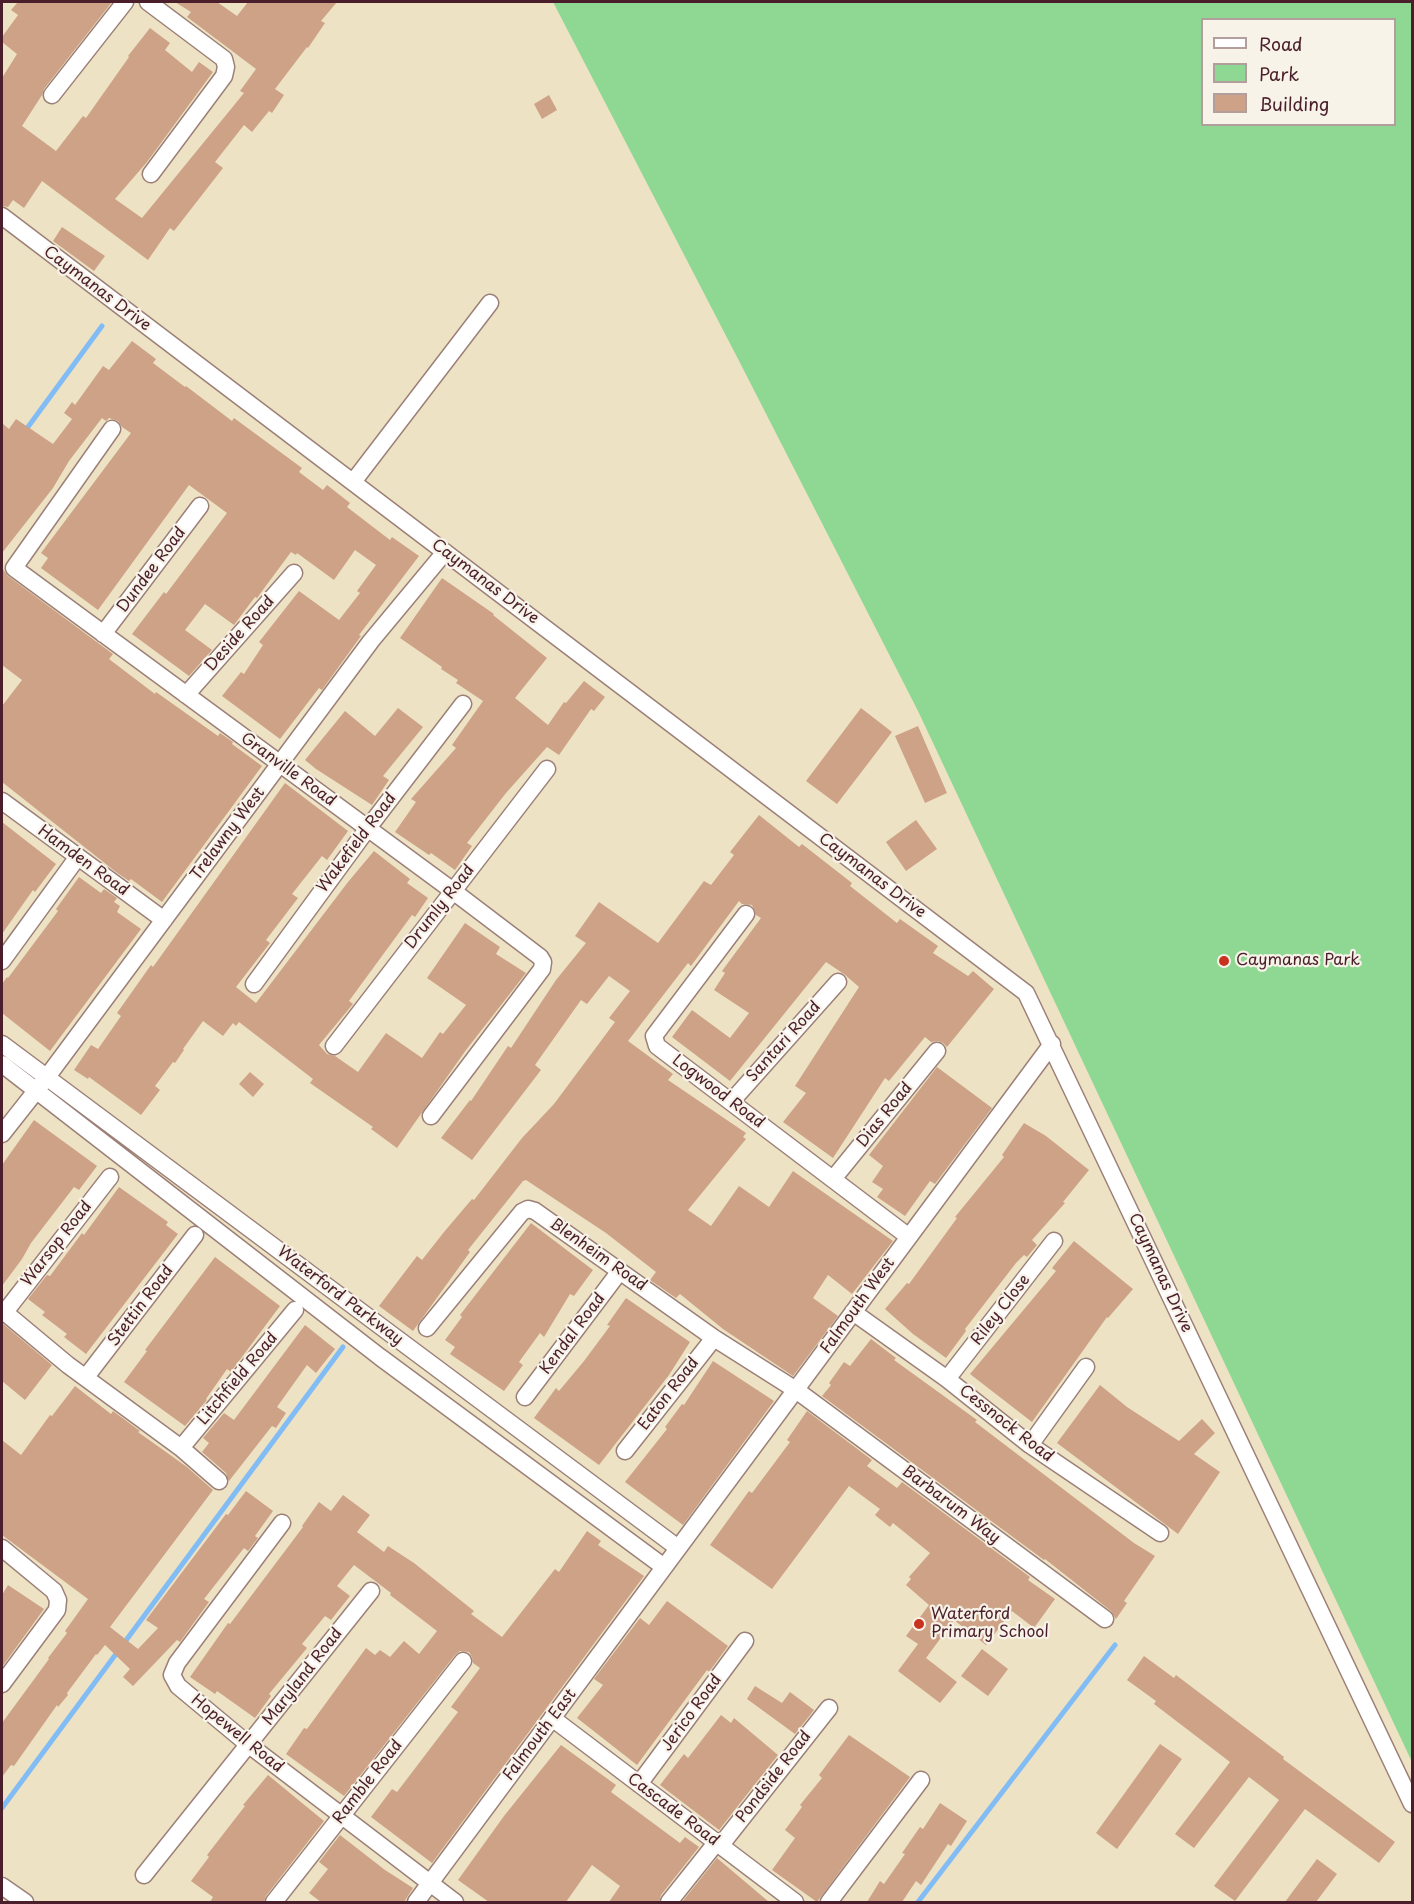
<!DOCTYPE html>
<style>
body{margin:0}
#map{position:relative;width:1414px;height:1904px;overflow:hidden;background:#eee2c5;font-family:"Playpen Sans",sans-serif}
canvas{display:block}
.frame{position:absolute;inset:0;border:3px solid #4a1f2b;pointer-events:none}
.legend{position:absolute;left:1201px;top:18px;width:195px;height:108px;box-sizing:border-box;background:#f7f3e8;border:2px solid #b29e9c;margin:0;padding:8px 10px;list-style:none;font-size:18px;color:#4a1f2b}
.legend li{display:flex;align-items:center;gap:12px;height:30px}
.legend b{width:30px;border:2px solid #b29e9c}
</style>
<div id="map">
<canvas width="1414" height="1904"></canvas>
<div class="frame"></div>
<ul class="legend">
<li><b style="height:8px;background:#fff"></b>Road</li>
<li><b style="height:16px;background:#8ed894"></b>Park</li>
<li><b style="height:16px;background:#cda286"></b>Building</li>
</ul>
</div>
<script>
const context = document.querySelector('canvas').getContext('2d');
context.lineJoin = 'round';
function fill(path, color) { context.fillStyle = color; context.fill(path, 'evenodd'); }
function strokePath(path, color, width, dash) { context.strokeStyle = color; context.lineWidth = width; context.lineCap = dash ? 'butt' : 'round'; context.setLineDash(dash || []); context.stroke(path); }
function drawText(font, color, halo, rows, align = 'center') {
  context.font = font + ' "Playpen Sans",sans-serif'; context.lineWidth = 4.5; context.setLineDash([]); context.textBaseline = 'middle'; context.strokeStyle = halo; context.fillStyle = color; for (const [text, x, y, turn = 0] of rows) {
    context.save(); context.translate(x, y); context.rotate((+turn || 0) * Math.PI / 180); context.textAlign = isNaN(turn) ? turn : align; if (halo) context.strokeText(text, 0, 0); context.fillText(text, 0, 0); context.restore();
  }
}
fill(new Path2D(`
 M553,2H1412V1762L918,711L737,357ZM1202,20H1394V124H1202Z`), '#8ed894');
strokePath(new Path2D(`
 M25,431L102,326
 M2,1808L343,1347
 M918,1902L1115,1645`), '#82bcf4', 5);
fill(new Path2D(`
 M18,2H112L44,89L42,95L22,126L56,151L83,116L86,118L129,57L128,56L150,28L170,43L165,50L192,72L199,62L213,72L147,162L115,199L142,218L244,93L240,91L256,69L187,17L191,12L175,2H217L237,16L248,2H337L321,21L325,23L308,48L307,47L275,89L284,95L272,113L269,111L252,132L244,125L215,162L223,168L174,231L170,228L148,260L42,181L24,208L13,200L8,207L2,206V78L17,54L2,42V37L18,15L11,10Z
 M549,95L557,110L542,119L534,104Z
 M62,227L105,256L94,271L53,241Z
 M132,341L156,359L153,363L185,387L186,386L232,421L234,418L302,468L299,472L323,490L327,485L350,503L347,507L390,540L392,537L419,556L359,635L361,636L322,690L319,688L280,739L222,696L241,672L244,674L263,645L259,642L299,591L339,620L360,593L357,591L376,565L355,550L334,580L297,553L296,555L291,552L257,598L255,597L234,625L205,604L185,630L212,650L189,676L132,634L164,592L166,594L227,513L189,485L98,610L41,568L48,558L41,553L131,433L122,427L118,421L109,418L106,421L102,418L69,461L53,488L2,553V423L9,429L16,419L53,444L72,419L64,413L72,402L75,405L103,366L109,370Z
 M2,568L8,576L113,654L109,659L155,694L156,692L218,736L220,733L233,742L232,744L262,766L162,902L131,879L129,881L116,872L2,782V706L22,680L2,665Z
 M442,578L494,614L493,615L547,658L515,698L548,725L564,702L566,703L584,681L605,697L594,711L591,709L559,755L547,747L506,793L467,843L472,846L455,870L431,853L429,855L395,832L416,802L411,799L456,748L452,745L483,701L456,683L458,680L441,669L442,667L400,638Z
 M398,708L423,727L383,776L389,780L372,805L316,769L305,760L345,711L375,736Z
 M861,708L892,732L837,804L806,781Z
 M918,726L947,793L925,803L895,736Z
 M285,783L348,831L327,860L322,856L292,894L298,898L266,940L270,943L236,987L256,1003L348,882L374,851L410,879L407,883L428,898L415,917L412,915L349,1001L353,1004L319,1045L327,1054L335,1056L358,1072L386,1033L422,1058L440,1032L443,1034L466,1005L427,978L465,923L500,947L496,954L526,973L466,1050L397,1148L371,1129L373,1127L310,1083L313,1079L239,1022L236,1026L233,1023L223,1036L203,1021L183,1049L184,1050L175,1063L173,1062L155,1086L160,1090L141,1115L89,1077L88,1079L74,1070L91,1045L98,1049L121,1016L117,1013L151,965L153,967Z
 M759,815L799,847L802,844L852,883L850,886L897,923L900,919L938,946L933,953L968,976L973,971L994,989L947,1047L943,1043L938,1041L931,1042L925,1037L889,1081L885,1078L833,1158L783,1122L806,1093L795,1086L859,987L844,974L826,962L730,1081L672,1037L692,1010L730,1038L749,1013L714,990L725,973L722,971L761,918L756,915L752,905L742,904L739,901L691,966L688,963L628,1041L673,1074L668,1080L746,1133L743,1137L746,1139L688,1210L711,1226L739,1186L769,1207L793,1171L893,1241L852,1294L828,1275L813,1298L838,1316L793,1376L723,1329L680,1294L676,1298L650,1280L656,1272L606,1233L526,1180L523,1181L468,1250L470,1252L413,1331L379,1306L417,1256L422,1260L444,1232L472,1199L474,1200L522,1138L554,1104L615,1022L609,1018L630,991L609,976L587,1004L581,1000L535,1065L541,1070L472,1160L441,1138L470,1100L471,1101L508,1046L511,1048L556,980L586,943L575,936L599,902L658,943L704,881L711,885L734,855L730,852Z
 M916,820L937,849L906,871L886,842Z
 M2,822L56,864L35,892L33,890L2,934Z
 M79,877L101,893L104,889L117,898L114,902L120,906L117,912L141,929L50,1051L2,1013V984L7,977L8,978L58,911L56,909Z
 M937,1067L992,1108L935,1184L930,1181L905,1216L877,1197L883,1189L872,1182L883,1166L869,1155Z
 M250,1072L264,1084L253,1097L239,1084Z
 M34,1120L97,1166L79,1190L74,1187L31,1243L22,1259L2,1286V1165Z
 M1024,1123L1046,1136L1089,1170L1063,1202L1065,1203L1032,1240L1037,1245L1027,1257L1024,1255L1016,1263L965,1329L966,1331L946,1358L913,1334L885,1309L907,1283L909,1284L957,1218L955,1217L1004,1157L1002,1155Z
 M119,1187L168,1222L166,1225L178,1234L86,1354L64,1337L67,1334L42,1315L45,1312L28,1299L47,1275L50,1276L82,1233L84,1235Z
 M531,1223L593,1270L574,1296L570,1294L544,1337L540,1333L519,1362L523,1365L504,1391L450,1354L455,1347L445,1340L462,1317L460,1315Z
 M1074,1241L1133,1289L1108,1318L1107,1317L1032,1422L970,1374L1056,1271L1052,1268Z
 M215,1257L280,1306L236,1365L231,1372L227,1369L206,1399L207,1400L185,1426L124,1382L147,1351L145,1350Z
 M626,1298L690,1342L669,1375L599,1465L534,1418L556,1388L559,1391L584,1361L610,1326L607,1325Z
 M2,1323L52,1365L25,1400L2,1381Z
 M305,1325L335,1349L316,1373L307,1365L277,1407L286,1413L276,1428L272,1426L229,1481L226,1473L202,1452L209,1443L203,1438L224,1413L234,1420Z
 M871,1339L896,1358L894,1360L977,1420L975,1422L1134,1543L1155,1556L1124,1601L1127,1603L1116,1619L1111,1611L1045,1559L1044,1560L822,1396L831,1385L829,1383L844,1362L850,1366Z
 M713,1361L774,1401L683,1525L625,1482L667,1429L665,1427L682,1404L684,1405Z
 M1100,1385L1127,1407L1179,1441L1202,1419L1215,1433L1194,1454L1220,1472L1178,1534L1057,1443Z
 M75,1386L111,1414L113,1411L140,1431L138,1432L187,1467L213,1490L110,1627L138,1649L158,1628L146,1620L226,1514L228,1515L246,1491L273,1511L255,1536L258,1538L248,1551L244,1548L204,1599L209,1602L180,1642L177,1640L133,1686L123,1677L130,1669L105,1645L97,1655L96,1654L67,1693L68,1695L58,1707L57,1705L14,1766L11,1765L2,1777V1723L49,1659L48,1658L67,1633L65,1631L88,1599L2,1535V1440L21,1455L50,1415L52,1416Z
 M807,1411L872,1460L867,1466L897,1488L902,1482L1030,1577L1028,1580L1055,1599L1034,1628L1012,1611L986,1645L954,1620L926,1658L957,1682L940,1703L898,1671L918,1644L906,1636L929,1605L906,1585L911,1579L909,1577L930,1553L893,1523L890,1527L875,1515L880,1509L849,1486L772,1589L710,1545L749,1491L752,1493L790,1442L787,1440Z
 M343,1495L370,1515L357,1532L384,1552L388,1546L414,1563L474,1611L471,1614L502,1637L555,1569L559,1572L587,1531L601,1541L598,1545L644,1576L432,1863L371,1817L392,1789L397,1792L458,1712L451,1707L480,1668L473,1663L472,1657L469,1652L460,1651L455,1655L344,1796L286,1754L304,1728L307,1729L366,1648L375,1655L380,1650L390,1657L404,1641L419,1654L437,1631L390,1595L391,1593L354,1565L337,1586L350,1596L331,1620L325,1616L302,1644L307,1648L269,1694L271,1696L255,1718L217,1691L215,1694L190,1677L228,1623L230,1624L303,1527L302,1526L319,1502L331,1511Z
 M8,1585L44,1609L2,1667V1595Z
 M667,1601L728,1646L709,1672L707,1670L637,1765L577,1718L603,1685L594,1679L640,1618L649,1625Z
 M982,1649L1008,1669L988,1696L961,1676Z
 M1144,1656L1174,1678L1176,1675L1284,1757L1283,1759L1395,1842L1379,1863L1305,1809L1235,1901L1214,1886L1279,1800L1249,1777L1194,1848L1175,1834L1230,1762L1154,1704L1156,1701L1127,1680Z
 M755,1686L782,1703L790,1692L814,1710L795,1734L747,1699Z
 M721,1715L731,1723L734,1718L778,1755L719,1830L660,1785L684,1754L688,1758Z
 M849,1735L910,1777L817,1902L772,1870L795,1838L785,1830L802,1807L800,1805L822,1778L819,1775Z
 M1160,1744L1182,1759L1117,1849L1096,1833Z
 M561,1745L616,1785L611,1792L680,1843L685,1837L699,1847L661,1895L659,1902H609L620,1886L592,1865L566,1902H489L458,1880L504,1816Z
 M268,1775L324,1821L266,1896L264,1902H210L213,1897L191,1881L209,1857L207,1855L245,1806L243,1805Z
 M940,1803L967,1821L951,1846L948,1844L921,1885L916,1881L902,1902H867L880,1881L884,1884L905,1854L902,1853L920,1827L923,1829Z
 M340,1835L385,1870L413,1888L404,1902H321L309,1893L328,1869L319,1862Z
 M717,1858L769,1902H682Z
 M1317,1859L1337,1874L1316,1902H1285Z`), '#cda286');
const minor = new Path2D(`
 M148,2L224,59L226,67L224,76L151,174
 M52,95L125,2
 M2,216L1026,993L1412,1804
 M112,429L14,568L453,891L540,957L543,962L542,969L431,1116
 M353,482L490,303
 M103,634L200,506
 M186,695L294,573
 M2,801L164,920
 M746,914L654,1036L657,1046L909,1237
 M2,961L77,858
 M254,984L368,828L463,704
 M2,1044L678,1548
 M334,1046L547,769
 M2,1064L380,1357L664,1567
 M731,1102L838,982
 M2,1134L47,1077L371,641L445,552
 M833,1179L937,1051
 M2,1310L68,1365L181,1448L219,1481
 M5,1312L110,1177
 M853,1312L947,1379L1030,1445L1160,1533
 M427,1328L522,1212L528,1209L535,1211L714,1338L796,1390L1105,1619
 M86,1377L195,1235
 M947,1379L1054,1241
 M525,1397L620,1271
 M1030,1445L1086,1367
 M181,1448L295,1310
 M625,1451L714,1338
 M282,1523L177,1663L172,1675L178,1686L249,1745L455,1902
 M2,1548L54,1591L58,1600L57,1610L2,1684
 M552,1718L795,1902
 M639,1784L745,1641
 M720,1846L829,1708
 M144,1875L371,1591
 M2,1886L25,1902
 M274,1902L463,1661
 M416,1902L1052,1044
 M669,1902L716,1843
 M829,1902L921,1780`);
strokePath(minor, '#9c8078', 19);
strokePath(minor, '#fff', 16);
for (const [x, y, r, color] of [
 [1224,961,6,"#c8321e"],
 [919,1624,6,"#c8321e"]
]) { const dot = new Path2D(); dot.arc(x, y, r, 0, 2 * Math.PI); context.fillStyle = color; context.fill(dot); strokePath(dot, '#f7f3e8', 2); }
drawText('16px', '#4a1f2b', '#f7f3e8', [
 ["Caymanas Drive",97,289,37],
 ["Dundee Road",152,570,-53],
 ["Caymanas Drive",485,582,37],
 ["Deside Road",240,634,-48],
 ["Granville Road",288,770,36],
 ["Trelawny West",228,834,-53],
 ["Wakefield Road",357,843,-53],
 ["Hamden Road",83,861,36],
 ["Caymanas Drive",872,876,37],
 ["Drumly Road",440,907,-52],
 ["Santari Road",784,1042,-48],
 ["Logwood Road",718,1092,37],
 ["Dias Road",885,1115,-51],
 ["Warsop Road",57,1244,-52],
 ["Blenheim Road",598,1255,35],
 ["Caymanas Drive",1160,1273,65],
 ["Waterford Parkway",340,1296,37],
 ["Stettin Road",141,1306,-53],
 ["Falmouth West",858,1306,-54],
 ["Riley Close",1001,1310,-52],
 ["Kendal Road",573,1334,-53],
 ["Litchfield Road",238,1379,-50],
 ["Eaton Road",669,1394,-52],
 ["Cessnock Road",1006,1424,38],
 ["Barbarum Way",951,1505,37],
 ["Maryland Road",303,1677,-52],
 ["Jerico Road",692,1713,-54],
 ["Hopewell Road",237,1734,39],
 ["Falmouth East",540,1735,-53],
 ["Pondside Road",774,1777,-52],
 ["Ramble Road",368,1782,-52],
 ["Cascade Road",673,1810,37]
]);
drawText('16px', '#4a1f2b', '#f7f3e8', [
 ["Caymanas Park",1236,961],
 ["Waterford",931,1615],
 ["Primary School",931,1633]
], 'left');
</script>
